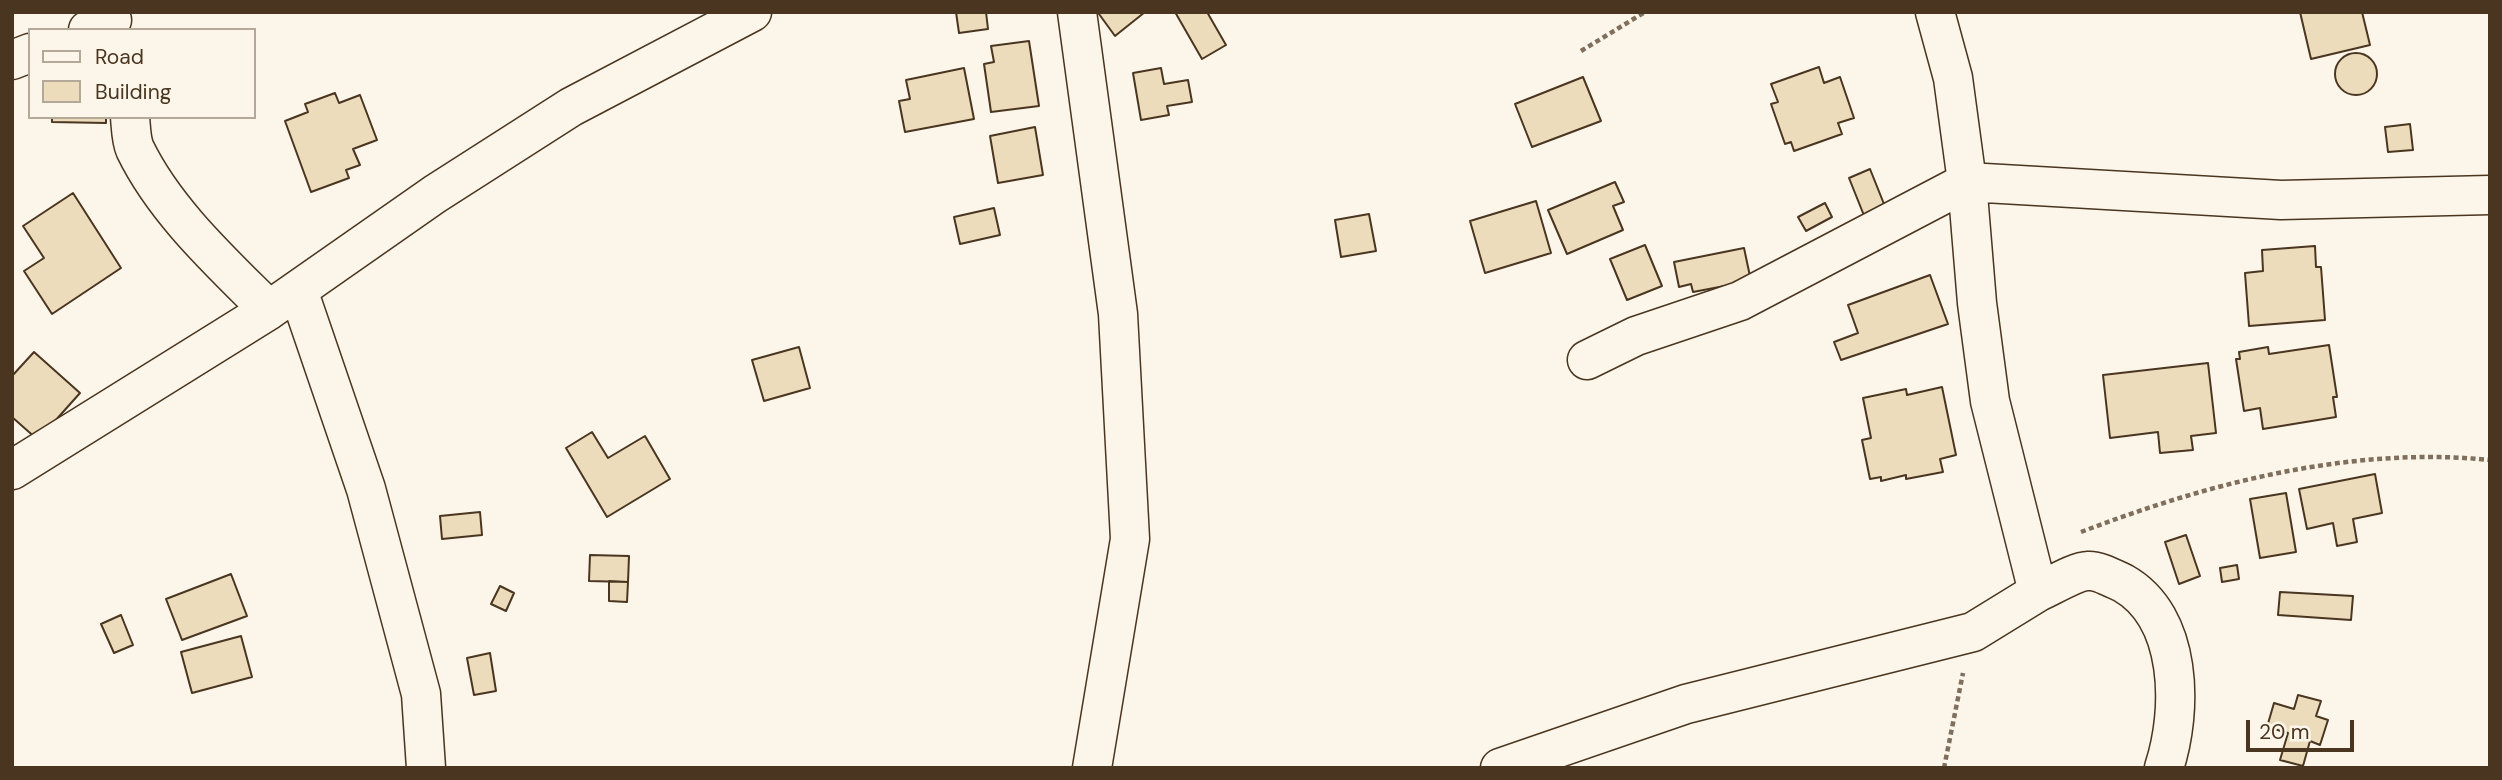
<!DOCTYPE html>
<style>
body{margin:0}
#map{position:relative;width:2502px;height:780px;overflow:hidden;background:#fbf6e9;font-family:"DM Sans",sans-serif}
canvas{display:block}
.frame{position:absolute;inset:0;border:14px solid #4a3520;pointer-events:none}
.legend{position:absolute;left:28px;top:28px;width:228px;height:91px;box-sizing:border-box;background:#fbf6e9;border:2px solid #b4a999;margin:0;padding:9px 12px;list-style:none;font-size:21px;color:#4a3520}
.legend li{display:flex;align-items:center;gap:14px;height:35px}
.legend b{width:35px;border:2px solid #b4a999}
.scale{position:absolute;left:2246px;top:720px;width:108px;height:32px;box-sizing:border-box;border:4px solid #4a3520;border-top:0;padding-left:9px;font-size:21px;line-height:24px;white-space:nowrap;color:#4a3520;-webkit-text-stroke:5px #fbf6e9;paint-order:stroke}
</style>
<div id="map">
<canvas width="2502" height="780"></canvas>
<div class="frame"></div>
<ul class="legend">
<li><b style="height:9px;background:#fbf6e9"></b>Road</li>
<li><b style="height:19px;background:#ecdcbc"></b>Building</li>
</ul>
<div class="scale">20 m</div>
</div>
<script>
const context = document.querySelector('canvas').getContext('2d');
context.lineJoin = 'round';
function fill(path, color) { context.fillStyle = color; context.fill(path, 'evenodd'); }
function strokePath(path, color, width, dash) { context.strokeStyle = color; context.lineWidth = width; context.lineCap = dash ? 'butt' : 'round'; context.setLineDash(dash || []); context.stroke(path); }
const building = new Path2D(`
 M956,12H986L988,29L959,33Z
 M1102,12H1145L1115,36L1099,14Z
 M1175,12H1207L1226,45L1202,59Z
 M2300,12H2362L2370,45L2311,59Z
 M1029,41L1039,106L991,112L984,64L994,62L991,46Z
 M2335 74a21 21 0 1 1 42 0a21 21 0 1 1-42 0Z
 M1819,67L1824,83L1840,77L1854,118L1838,123L1842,134L1794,151L1791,142L1785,144L1771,104L1778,102L1771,84Z
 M964,68L974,119L905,132L899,101L910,99L906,80Z
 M1161,68L1164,84L1188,80L1192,102L1167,106L1169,115L1141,120L1133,73Z
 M1583,77L1601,121L1532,147L1515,104Z
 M335,93L339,103L360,95L377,140L353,149L360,165L346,170L349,178L311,192L285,121L308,112L305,104Z
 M52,117H106V123L52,122Z
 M2410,124L2413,150L2388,152L2385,127Z
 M1035,127L1043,175L998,183L990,136Z
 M1870,169L1888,214L1867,223L1849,178Z
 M1615,182L1624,202L1613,206L1623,230L1567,254L1548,210Z
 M73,193L121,268L52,314L24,271L44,258L23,226Z
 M1536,201L1551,253L1485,273L1470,221Z
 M1825,203L1832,217L1806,231L1798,217Z
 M994,208L1000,235L960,244L954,217Z
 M1369,214L1376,251L1341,257L1335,220Z
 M1645,245L1662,286L1627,300L1610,259Z
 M2315,246L2316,267H2321L2325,320L2249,326L2245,273L2263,271L2262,250Z
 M1744,248L1751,281L1693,292L1691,284L1679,287L1674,262Z
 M1930,275L1948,324L1841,360L1834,342L1858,333L1848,305Z
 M2329,345L2337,397H2333L2336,417L2263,429L2260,408L2244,411L2236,359H2240L2239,352L2268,347L2269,354Z
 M799,347L810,388L764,401L752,360Z
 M34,352L80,393L38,440L12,417V376Z
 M2208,363L2216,433L2191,436L2193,450L2160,453L2158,432L2110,438L2103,375Z
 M1942,387L1956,455L1940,459L1943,472L1906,479V475L1881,481V477L1870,479L1862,440L1871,438L1863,398L1906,389L1907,395Z
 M592,432L608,458L645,436L670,479L607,517L566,448Z
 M2375,474L2382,513L2353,519L2357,542L2337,546L2333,523L2307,529L2299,489Z
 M2286,493L2296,552L2260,558L2250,499Z
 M480,512L482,535L442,539L440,516Z
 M2186,535L2200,576L2179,584L2165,542Z
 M590,555L629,556L628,582L589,581Z
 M2237,565L2239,579L2222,582L2220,568Z
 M231,574L247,616L182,640L166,599Z
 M609,581L628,582L627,602L609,601Z
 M500,586L514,593L506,611L491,604Z
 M2280,592L2353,596L2351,620L2278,615Z
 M121,615L133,645L114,653L101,624Z
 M241,636L252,677L192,693L181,652Z
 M490,653L496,691L474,695L467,658Z
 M2298,695L2321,701L2316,716L2328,720L2320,745L2310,741L2303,766L2280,760L2288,733L2267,727L2274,703L2294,709Z`);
fill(building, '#ecdcbc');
strokePath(building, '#4a3520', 2);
const minor = new Path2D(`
 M1077,12L1118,314L1130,539L1092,768
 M1935,12L1953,78L1967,182L1977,303L1990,401L2038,592C2050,587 2076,571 2088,571C2098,570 2114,579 2123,583C2183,617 2183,710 2164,768
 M88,30L112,20
 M12,60L30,53
 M130,117C131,127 131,140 135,149C165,211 221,262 269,310
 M298,290L366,489L421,694L426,768
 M1587,360L1636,336L1740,301L1967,182L2281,200L2490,195
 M12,470L269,310L435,194L571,107L752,12
 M1500,768L1686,704L1973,632L2038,592`);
strokePath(minor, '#4a3520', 41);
strokePath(new Path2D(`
 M1581,51L1645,12
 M2081,532C2209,483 2351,446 2490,460
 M1944,768L1963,673`), '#7f6f5c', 4.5, [5, 3.5]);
strokePath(minor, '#fbf6e9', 38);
</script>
